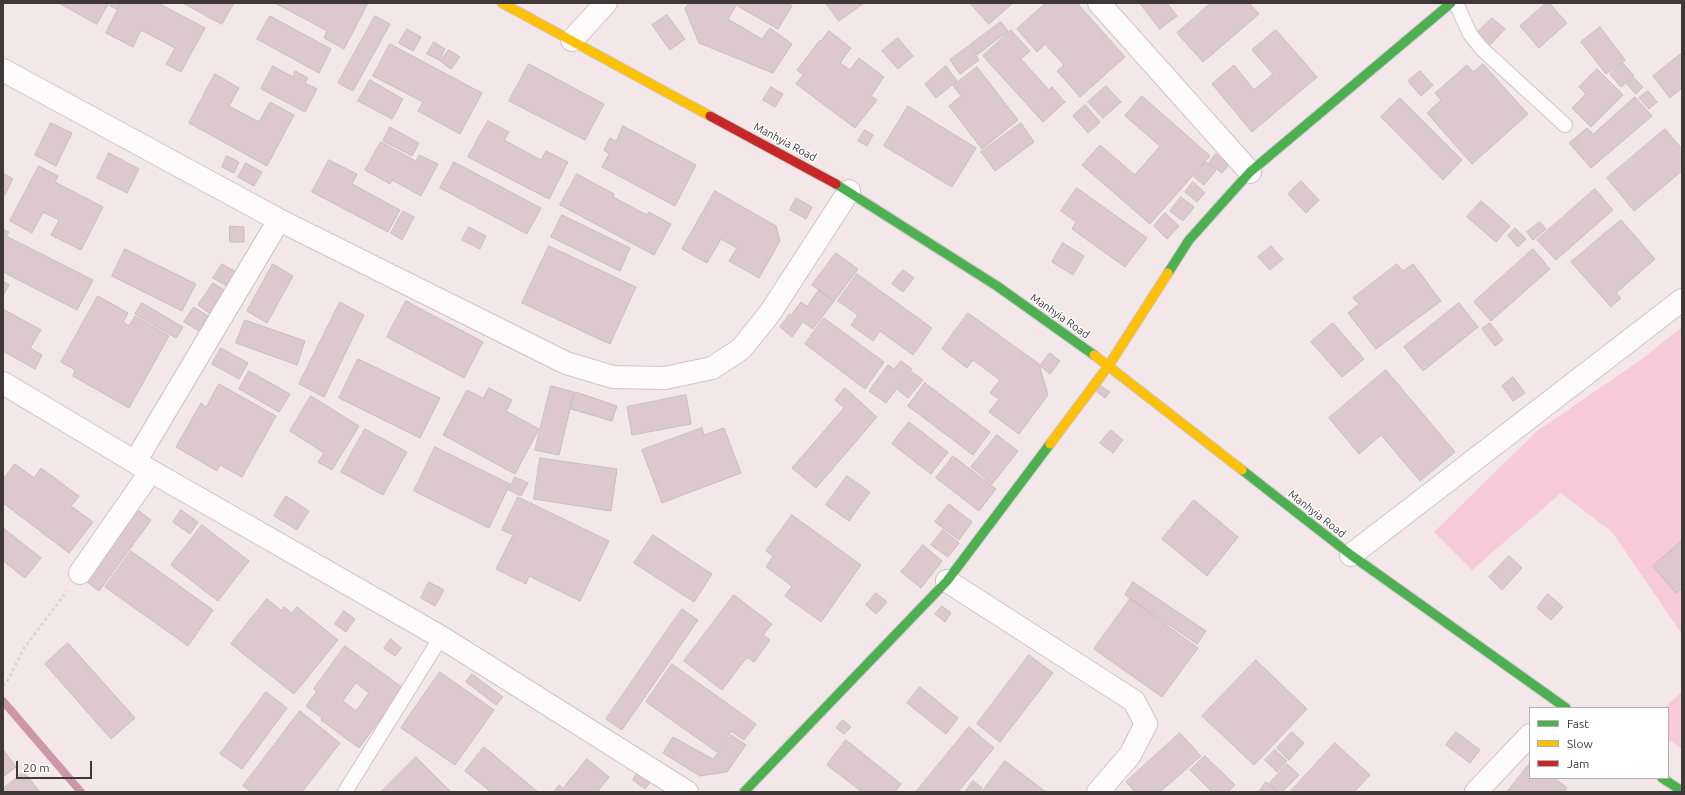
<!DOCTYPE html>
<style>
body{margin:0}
#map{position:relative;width:1685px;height:795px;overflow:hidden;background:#f3e7ea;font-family:Ubuntu,sans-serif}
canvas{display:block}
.frame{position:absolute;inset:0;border:4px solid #403739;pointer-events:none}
.legend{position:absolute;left:1529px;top:707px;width:140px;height:72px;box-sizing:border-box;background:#fff;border:1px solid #b3afb0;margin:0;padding:5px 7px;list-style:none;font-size:12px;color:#403739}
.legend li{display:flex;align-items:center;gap:8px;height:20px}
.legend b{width:20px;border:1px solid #b3afb0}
.scale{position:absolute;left:16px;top:761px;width:76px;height:18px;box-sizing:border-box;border:2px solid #403739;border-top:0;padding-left:5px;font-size:12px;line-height:14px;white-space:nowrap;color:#403739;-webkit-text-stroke:3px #fff;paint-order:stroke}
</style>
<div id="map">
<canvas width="1685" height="795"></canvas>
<div class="frame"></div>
<ul class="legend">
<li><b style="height:5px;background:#4caf50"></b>Fast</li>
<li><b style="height:5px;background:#ffc107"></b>Slow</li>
<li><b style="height:5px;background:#c62828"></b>Jam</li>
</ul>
<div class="scale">20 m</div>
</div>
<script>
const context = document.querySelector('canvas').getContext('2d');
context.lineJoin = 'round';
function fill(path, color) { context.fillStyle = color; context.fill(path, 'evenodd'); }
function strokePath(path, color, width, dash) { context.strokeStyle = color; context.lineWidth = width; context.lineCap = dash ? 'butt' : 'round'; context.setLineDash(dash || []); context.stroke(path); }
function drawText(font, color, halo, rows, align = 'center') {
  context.font = font + ' Ubuntu,sans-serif'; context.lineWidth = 3; context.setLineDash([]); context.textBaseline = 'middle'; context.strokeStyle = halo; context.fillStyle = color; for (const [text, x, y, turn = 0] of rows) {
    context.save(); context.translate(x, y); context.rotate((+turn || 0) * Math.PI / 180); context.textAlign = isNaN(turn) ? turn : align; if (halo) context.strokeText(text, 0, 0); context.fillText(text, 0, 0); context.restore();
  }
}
fill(new Path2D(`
 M1682,327V634L1612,532L1561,493L1472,570L1434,532L1537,431L1638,362Z
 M1682,692V749L1668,739V708H1664Z`), '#f6cad8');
strokePath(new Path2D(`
 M3,701L81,792`), '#cd97a9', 8);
const building = new Path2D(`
 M59,3H109L97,24Z
 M111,3H121L117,9L110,6Z
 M121,3H158L205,28L181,72L166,64L175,48L141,30L133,47L106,33Z
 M183,3H234L222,24Z
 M275,3H368L344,49L324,38L327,31Z
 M689,3H787L792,6L778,29L736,5L728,19L762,39L770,28L792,44L773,73L699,43L685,9Z
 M826,3H864L839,21Z
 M970,3H1013L989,24Z
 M1046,3H1077L1125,57L1080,97L1057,71L1064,65L1045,44L1037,52L1017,29Z
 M1140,3H1167L1177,16L1160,29Z
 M1211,3H1249L1259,14L1203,62L1177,33Z
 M1546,3H1549L1567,23L1539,48L1520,26Z
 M667,15L685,39L670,50L652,25Z
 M270,16L331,49L319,73L257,39Z
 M375,16L390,24L353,91L338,83Z
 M1492,18L1505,29L1488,47L1475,35Z
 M1001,22L1008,31L977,55L970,45Z
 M1600,27L1625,60L1606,74L1581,42Z
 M407,29L421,37L413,51L399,43Z
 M1011,30L1030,51L1021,59L1049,90L1052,87L1065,102L1043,122L983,56Z
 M1276,30L1317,77L1252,132L1212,84L1234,65L1254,90L1273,74L1252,50Z
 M829,31L851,48L840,63L850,70L859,58L884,77L871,96L877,100L855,128L796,84L803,75L797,70L820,40L821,41Z
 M898,38L913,56L898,69L882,51Z
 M434,42L445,49L439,60L427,54Z
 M390,44L482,93L460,134L418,111L423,102L373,76Z
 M969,46L979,60L960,74L950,60Z
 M449,50L460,57L451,69L440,61Z
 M1682,53V88L1670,98L1653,76Z
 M1623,63L1634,76L1621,87L1610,74Z
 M529,64L604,104L585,140L509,101Z
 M1483,64L1528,114L1472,164L1427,113L1441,100L1435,93L1467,65L1473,72Z
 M273,66L293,77L295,71L308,78L305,83L317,89L305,112L261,89Z
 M946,66L957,81L936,98L925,84Z
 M977,67L1018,120L982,149L949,106L961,96L953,86Z
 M1597,69L1623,95L1591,127L1572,108L1586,94L1579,87Z
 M1420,71L1433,85L1421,96L1408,81Z
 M215,74L239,88L229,106L259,122L270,102L294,115L267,166L189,123Z
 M1634,78L1643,87L1636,94L1627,84Z
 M370,80L403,99L392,119L358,101Z
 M1106,86L1121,102L1103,118L1088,102Z
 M771,87L783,94L775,107L763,100Z
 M1648,91L1657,102L1649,109L1639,98Z
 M1142,96L1210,156L1150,224L1082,165L1100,145L1135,175L1160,146L1125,116Z
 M1635,97L1652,116L1591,168L1569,143L1587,128L1593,134Z
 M1400,98L1462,160L1443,180L1381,117Z
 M1085,105L1100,122L1088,133L1073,116Z
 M908,106L976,148L952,187L884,146Z
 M488,121L509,132L504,140L541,160L546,151L568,162L549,199L468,157Z
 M51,123L72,133L56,166L35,155Z
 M1021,123L1034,142L995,171L981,152Z
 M623,126L696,165L675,206L602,167L609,154L604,150L610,138L616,141Z
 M390,127L419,143L412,156L383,141Z
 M1665,129L1682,149V171L1634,211L1607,178Z
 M865,130L873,135L867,146L858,141Z
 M381,142L416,161L419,155L438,164L421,196L392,180L390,184L365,170Z
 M109,153L139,169L127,193L97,178Z
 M1216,154L1229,165L1222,173L1209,163Z
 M227,156L239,162L234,173L222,167Z
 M329,160L357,174L352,184L400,210L388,232L312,192Z
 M454,162L541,208L527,234L440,188Z
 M1206,162L1216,170L1204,185L1194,177Z
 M246,163L262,172L254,186L238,177Z
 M39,166L58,176L55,182L103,207L81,250L51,235L59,220L43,212L32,233L10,221Z
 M3,173L13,179L3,198Z
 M577,174L614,194L613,197L647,215L649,212L671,224L654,255L560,205Z
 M1301,181L1319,200L1306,213L1288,194Z
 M1193,182L1205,193L1197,202L1185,192Z
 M1077,188L1147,238L1125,267L1072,229L1076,222L1061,211Z
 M1595,189L1613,210L1556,260L1537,240Z
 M715,191L776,226L780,241L759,278L729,261L737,248L721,239L707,263L682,249Z
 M1181,197L1194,207L1183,221L1170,211Z
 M796,198L812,207L806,219L790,210Z
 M1481,201L1510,226L1496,242L1467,217Z
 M403,211L414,217L402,240L391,233Z
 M1165,213L1179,226L1167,239L1154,226Z
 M562,215L630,248L620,271L551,237Z
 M1621,220L1655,259L1616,293L1621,298L1611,307L1571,262Z
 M1540,222L1546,229L1533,240L1527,232Z
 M230,226L244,227V242H230Z
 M469,227L486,236L480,249L462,240Z
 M1515,228L1526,239L1518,247L1508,236Z
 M3,229L9,232L6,236L93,280L77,310L3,272Z
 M1063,243L1084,256L1073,275L1052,262Z
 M549,246L636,287L610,344L522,303Z
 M1271,246L1283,259L1270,270L1258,257Z
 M125,249L196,284L182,311L112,276Z
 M1533,249L1550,269L1491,321L1474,302Z
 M836,253L858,269L834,301L812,285Z
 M222,264L238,273L229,287L213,278Z
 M273,264L293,276L267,323L247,311Z
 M1397,264L1403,271L1413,264L1441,301L1376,349L1348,313L1359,304L1353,298Z
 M903,270L914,278L903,292L892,284Z
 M857,274L932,328L913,355L880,331L873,341L851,325L858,315L838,301Z
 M3,281L9,285L3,296Z
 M213,283L224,290L217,301L206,294Z
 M819,290L834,301L813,329L792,314L801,302L807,306Z
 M205,295L216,302L209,313L198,305Z
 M98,296L128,313L123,322L129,326L135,316L169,336L129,408L73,376L75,370L61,362Z
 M406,301L483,342L464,378L387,337Z
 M340,302L364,315L324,397L299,384Z
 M142,303L183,327L176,338L135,314Z
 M1459,303L1478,327L1423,371L1404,347Z
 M194,307L208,316L199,331L184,322Z
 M3,309L41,330L30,348L42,355L35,369L3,351Z
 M968,313L1039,364L1048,395L1019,434L989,412L999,399L990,393L1000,380L973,360L967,368L942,349Z
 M790,314L802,323L792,337L780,327Z
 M824,318L884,362L865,389L805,344Z
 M245,320L305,341L297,365L236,343Z
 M1333,323L1364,359L1342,377L1311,342Z
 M1490,323L1503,340L1495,346L1482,329Z
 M221,348L248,363L239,379L212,364Z
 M1050,353L1060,361L1050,374L1040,366Z
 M358,359L440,398L420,438L339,398Z
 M901,361L912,369L886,403L869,391L888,365L894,369Z
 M1386,370L1455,452L1420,481L1381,435L1359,454L1329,418Z
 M249,371L290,394L279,412L239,389Z
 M912,372L923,380L908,398L898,390Z
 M1513,377L1525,393L1513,401L1502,386Z
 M925,383L990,432L973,455L908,406Z
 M219,384L276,416L242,477L220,465L217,471L176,447L201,403L206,407Z
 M551,386L574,392L559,455L535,450Z
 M1101,386L1110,392L1105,398L1097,392Z
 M489,388L512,400L506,411L539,429L515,474L443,435L467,390L483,398Z
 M845,388L877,417L816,488L792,468L844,408L835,400Z
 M576,392L617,406L612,421L571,409Z
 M686,395L691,424L632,435L627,407Z
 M311,396L359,426L332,470L318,462L324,453L290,431Z
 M909,422L948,452L931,474L892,444Z
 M702,428L704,435L724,428L741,473L662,503L642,450Z
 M365,429L407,452L383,495L341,472Z
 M1111,430L1123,440L1113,453L1100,443Z
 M997,435L1018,451L992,484L971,467Z
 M435,447L510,484L489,528L414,491Z
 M953,456L996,489L979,511L936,478Z
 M540,458L617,469L611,511L534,499Z
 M15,464L34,478L41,468L79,496L71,506L93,522L69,553L3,503V480Z
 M847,476L870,492L849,521L826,505Z
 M515,477L528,483L521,496L509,490Z
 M286,496L309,511L297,530L274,516Z
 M518,497L609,541L580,601L529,576L526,584L496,569L513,535L502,530Z
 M1194,500L1238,537L1207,576L1162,539Z
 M949,504L972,522L959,540L935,522Z
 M181,510L198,522L190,534L173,522Z
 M139,511L151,520L99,591L87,582Z
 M792,515L861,565L821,622L785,596L792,586L766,567L773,556L766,551Z
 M202,525L249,561L218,601L171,565Z
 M3,528L41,558L25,578L3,561Z
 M943,530L959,543L948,557L931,545Z
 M653,535L712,574L694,602L634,563Z
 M1682,541V588L1676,593L1653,566Z
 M923,545L942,561L921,588L901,572Z
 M131,551L213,610L188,646L105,587Z
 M1509,556L1522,568L1502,590L1489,577Z
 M429,582L444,590L435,606L421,598Z
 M1133,582L1206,631L1197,644L1125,595Z
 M876,593L887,602L876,614L866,605Z
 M1548,594L1563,607L1551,620L1537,608Z
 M734,595L772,624L763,635L770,640L754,662L747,657L722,690L684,661Z
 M267,599L282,611L284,607L292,613L297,607L338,640L294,694L231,644Z
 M1130,599L1198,648L1162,697L1094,649Z
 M942,606L951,613L945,622L935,614Z
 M682,609L698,620L622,730L606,719Z
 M344,611L355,619L346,632L335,624Z
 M391,639L401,648L395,656L384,648Z
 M68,643L135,718L111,739L45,664Z
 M345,646L403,688L359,748L321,720L322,718L306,706L317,691L314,689ZM356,683L369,693L356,711L343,701Z
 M1029,655L1053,673L1000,742L977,724Z
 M1256,660L1307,709L1254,765L1202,716Z
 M672,664L756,724L744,740L731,731L717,752L646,702Z
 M440,672L494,710L455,765L401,728Z
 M472,674L503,697L496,705L466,682Z
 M920,687L958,718L946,734L907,703Z
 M266,692L287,708L242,769L220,754Z
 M300,711L340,743L302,792H251L243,786Z
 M843,720L851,727L844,734L836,728Z
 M969,727L994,748L958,792H916Z
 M1292,732L1304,743L1289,760L1277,748Z
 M1456,732L1480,750L1470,763L1446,745Z
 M1180,733L1201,756L1160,792H1135L1126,782Z
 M731,735L746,745L727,772L700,776L663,753L673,737L713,759Z
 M846,740L901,784L895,792H862L827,765Z
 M1335,743L1370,775L1354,792H1290Z
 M484,747L538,792H491L465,771Z
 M3,749L16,767L3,777Z
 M1275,750L1287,761L1277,772L1265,760Z
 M1205,756L1235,785L1228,792H1212L1190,770Z
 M416,757L451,792H381Z
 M587,759L609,777L597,792H553L559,785L563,788Z
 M1005,761L1046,792H982Z
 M1530,763V778H1555L1567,788L1564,792H1507Z
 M1287,764L1299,775L1282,792H1278L1269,784Z
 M640,769L653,778L645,789L633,780Z
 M24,772L40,792H3V789Z
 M973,781L982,788L979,792H965Z
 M1266,782L1277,792H1259Z`);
fill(building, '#dcc8ce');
strokePath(building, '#c6bdbf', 1);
const lane = new Path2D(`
 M1456,3L1470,34L1482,49L1565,125
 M345,792L441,637`);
const street = new Path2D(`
 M1099,3L1250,172
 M572,40L606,3
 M3,70L279,220L566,363L613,377L665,378L712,368L741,349L770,313L849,191
 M3,383L135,462L441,637L687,792
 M135,462L279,220
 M1351,555L1682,300
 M80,573L151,471
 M947,581L1134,701L1146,724L1130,755L1098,792
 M1476,792L1530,735`);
const fast = new Path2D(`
 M836,184L997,286L1094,355
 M1168,273L1189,240L1250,172L1451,3
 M1242,470L1351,555L1566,708
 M1662,778L1682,791
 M744,792L947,581L1050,444`);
const slow = new Path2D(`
 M502,3L710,116
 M1094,355L1242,470
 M1050,444L1109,365L1168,273`);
const jam = new Path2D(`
 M710,116L836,184`);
strokePath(lane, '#cdc4c7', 16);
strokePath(street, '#cdc4c7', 24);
strokePath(fast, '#cdc4c7', 11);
strokePath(slow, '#cdc4c7', 11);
strokePath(jam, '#cdc4c7', 11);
strokePath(new Path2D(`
 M3,686L8,680L24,648L67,591`), '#d8d4d5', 2.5, [3, 3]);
strokePath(lane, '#fdfbfc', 14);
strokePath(street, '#fdfbfc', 22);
strokePath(fast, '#4caf50', 9);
strokePath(slow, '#ffc107', 9);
strokePath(jam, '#c62828', 9);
drawText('11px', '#403739', '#fff', [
 ["Manhyia Road",785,142,28],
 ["Manhyia Road",1060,316,35],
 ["Manhyia Road",1317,514,38]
]);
</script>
